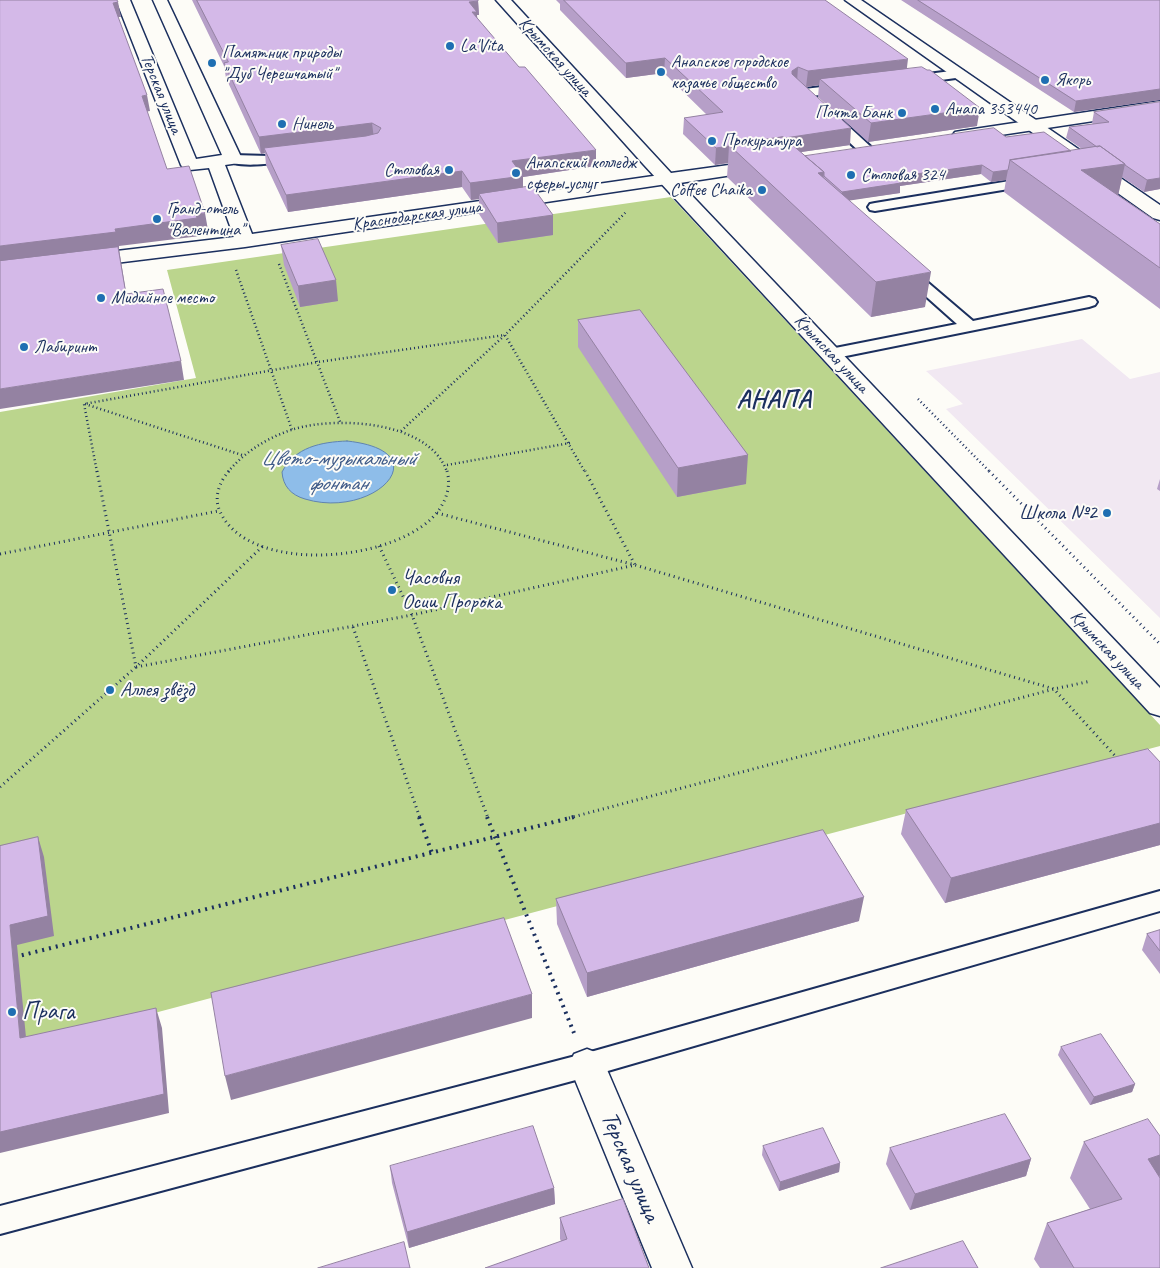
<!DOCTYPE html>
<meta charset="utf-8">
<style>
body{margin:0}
canvas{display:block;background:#fdfcf7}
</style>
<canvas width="1160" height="1268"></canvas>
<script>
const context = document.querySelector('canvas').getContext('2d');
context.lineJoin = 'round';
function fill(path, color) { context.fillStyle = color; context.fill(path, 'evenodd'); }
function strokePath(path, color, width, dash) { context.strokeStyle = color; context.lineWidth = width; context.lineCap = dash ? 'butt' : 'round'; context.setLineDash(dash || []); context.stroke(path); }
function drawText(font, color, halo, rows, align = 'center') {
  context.font = font + ' Caveat,sans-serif'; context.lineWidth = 4; context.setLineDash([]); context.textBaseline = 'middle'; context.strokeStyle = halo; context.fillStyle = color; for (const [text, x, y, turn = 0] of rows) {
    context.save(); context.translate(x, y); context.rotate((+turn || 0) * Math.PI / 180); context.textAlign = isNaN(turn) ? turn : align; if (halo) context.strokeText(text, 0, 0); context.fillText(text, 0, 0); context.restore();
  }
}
fill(new Path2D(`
 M1082,339L1130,379L1160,372V618L946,409L963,404L926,371Z`), '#f1e8f2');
fill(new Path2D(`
 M671,197L1160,725V746L0,1054V412L196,378L167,270Z`), '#bbd58d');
const water = new Path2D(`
 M347,441C442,451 374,520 305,499C291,495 283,486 282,472C295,447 321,442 347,441Z`);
fill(water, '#8ebde9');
strokePath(water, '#6084b1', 1);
const service = new Path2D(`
 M959,70L963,71L965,74L963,77L912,84L906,80L912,76Z
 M847,84L853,88L851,91L804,97L798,93L804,89Z
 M829,112L834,113L871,147L873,150L871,153H861L824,119L823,116L824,113Z
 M295,152L300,153L302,156L300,159C286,162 235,170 226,159L233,155L269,156Z
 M1034,177L1041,181L1039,184L875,211L870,210L868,207L870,204L875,203Z
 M907,267L912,269L973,321L1089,297L1095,299L1097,302L1095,305L1089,307L831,359L825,358L823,354L825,350L957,324L902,275L899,272L902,269Z
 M1160,891V911L587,1077L0,1234V1206L587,1053Z`);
const minor = new Path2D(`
 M116,0H130L196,159L222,155L153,0H167L242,159L239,163L225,165L252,234L667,174L673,175L676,179L673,183L667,184L245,247L83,267L76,265L73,261L76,257L83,255L234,237L209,168L190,170L184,169L181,165Z
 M845,0H861L1160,205V220L1153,218Z
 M587,1049L600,1054L605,1065L692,1268H652L569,1065L574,1054Z`);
const tertiary = new Path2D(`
 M496,0H511L671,173L765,160L771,161L774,165L771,169L765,170L680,183L1160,688V716L1150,713L644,165Z
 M1160,101V111L961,141L955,140L952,136L955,132L961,131Z`);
strokePath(service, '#1b2f5e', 4);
strokePath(minor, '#1b2f5e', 3);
strokePath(tertiary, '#1b2f5e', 3);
strokePath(new Path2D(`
 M279,264L341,424
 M236,270L292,430
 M918,399L990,472
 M85,404L242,455
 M401,431L505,335L626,212
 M447,465L570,443
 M97,472L84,404L318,362L505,335L585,472
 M228,472C245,451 269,437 294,429C338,416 430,421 447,472`), '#1b2f5e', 2.5, [1, 3]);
strokePath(new Path2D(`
 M97,471L136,667L412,615L635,565L585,471
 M229,471C220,481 214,496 219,509C245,577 401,563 439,510C447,498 451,485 447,471
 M989,471L1160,644
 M437,513L635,565L1054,689L1118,759
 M379,546L412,615L488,818
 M0,554L218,511
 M353,627L420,818
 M0,787L136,667L263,546
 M569,818L1054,689L1091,681`), '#1b2f5e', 3, [1, 4]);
strokePath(new Path2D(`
 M419,817L432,853
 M487,817L574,1033
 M15,957L574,817`), '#1b2f5e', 4, [2, 5]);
fill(service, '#fdfcf7');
fill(minor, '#fdfcf7');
fill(tertiary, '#fdfcf7');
fill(new Path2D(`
 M192,0H478L479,15H477V18L596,166L523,177V188L553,235L498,243L479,214V199L471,200L462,187L288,212L266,165L265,153L261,154L226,78L224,66Z
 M556,0H825L907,68L977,126L868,142L818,97L819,85L807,87L850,145L801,152L805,156L1006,137L1071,151L1082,149L1066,138L1069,127L1093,124L1092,123L1094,112L1160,102V189L1144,192L1122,177L1118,195L1160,224V309L1004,192L1006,180L991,182L981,174L900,186V193L849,200L925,307L871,317L727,177L728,163L715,165L683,134L684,118L707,115L664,73L626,78L560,10V4Z
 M901,0H1160V100L1074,112Z
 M281,245L338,301L300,307L284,265Z
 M578,320L746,484L677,497L578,347Z
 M1160,479V491L1157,489Z
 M1160,762V845L945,903L901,834L906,810Z
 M556,899L859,921L587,997L557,924Z
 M1160,930V974L1142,950L1147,934Z
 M1061,1047L1135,1084L1132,1092L1090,1105L1058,1055Z
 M1160,1136V1268H1040L1034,1259L1047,1223L1090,1209L1070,1178L1084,1142Z
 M763,1146L840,1163L839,1172L779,1191L762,1155Z
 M890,1148L1031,1159L1026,1176L910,1210L886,1164Z
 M390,1166L554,1188L555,1204L409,1248L392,1183Z
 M560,1218L649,1268L561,1241L560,1239Z`), '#b69fc8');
fill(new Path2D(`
 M478,1L479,15H477L478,26L469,2Z
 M118,2L121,17H116L113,3Z
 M665,58L664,73L626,78V63Z
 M908,59L906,75L820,79L819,85L806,87L808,71Z
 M798,67L797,82L791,86L792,71Z
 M1160,89V100L1074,112L1076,101Z
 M147,95L150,111L144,112L142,96Z
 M980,108L977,126L868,142L871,123Z
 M372,123L374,139L264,148L265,153L261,154L259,137Z
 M851,128L850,145L746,160L730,146Z
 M729,146L728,163L715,165L716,148Z
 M596,150V166L523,177V193L479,194V199L471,200L470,183L512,161Z
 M1125,164L1118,196L1081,170Z
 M982,165L981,174L900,186V193L840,202L842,192L894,177Z
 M1008,170L1006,180L991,182L993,172Z
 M462,171V187L288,212L286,195Z
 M824,172L821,205L818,173Z
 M1160,178V189L1144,192L1147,180Z
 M205,213L208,230L199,231L200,236L119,246V249L129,312L0,264V246L115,229Z
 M553,215V235L498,243L497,223Z
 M931,272L925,307L871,317L876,282Z
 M336,280L338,301L300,307L298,286Z
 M181,361L184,380L0,409V389Z
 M748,455L746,484L677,497L678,468Z
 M1160,823V845L945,903L951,878Z
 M38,837L44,857L54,936L17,945L28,1058L20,1038L10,925Z
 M864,897L859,921L587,997V973Z
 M532,994V1018L231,1100L225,1076Z
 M156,1008L162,1028L169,1113L0,1153V1132Z
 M1135,1084L1132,1092L1090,1105L1094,1097Z
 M1160,1155V1175L1155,1187L1148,1159Z
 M1031,1159L1026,1176L910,1210L915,1194Z
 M840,1163L839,1172L779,1191L780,1182Z
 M554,1188L555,1204L409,1248L407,1232Z`), '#9482a2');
const building = new Path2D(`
 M0,0H117L118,2L113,3L147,95L142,96L167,169L189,166L205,213L196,214L197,218L115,229L116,232L0,246Z
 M197,0H478V1L469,2L477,12H472L519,67H525L596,150L512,161L523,176L470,183L462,171L286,195L264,148L366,136L378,133L381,128L372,123L259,137L224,63L228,62Z
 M564,0H825L908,59L808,71L798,67L792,71V74L851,128L785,138L783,137L729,145V146L716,148L684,118L723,112L665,58L626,63Z
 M918,0H1160V89L1076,101Z
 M922,67L927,70H930L980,108L871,123L820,79Z
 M1160,102V178L1147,180L1125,165V164L1100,146L1097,147L1069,127L1109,122L1094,112Z
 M994,128L1006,137L1044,132L1071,151L1010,160L1008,170L993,172L982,165L894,177L901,183L842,192L824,176V172L805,156Z
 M783,137L824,172L818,173L931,272L876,282L729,145Z
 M1100,146L1125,164L1081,170L1160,224V268L1010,160Z
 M532,186L553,215L497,223L479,194Z
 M318,239L336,280L298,286L281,245Z
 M118,247L126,294L163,289L181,361L0,389V261Z
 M640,310L748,455L678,468L578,320Z
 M1148,749L1160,762V823L951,878L906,810Z
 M823,830L864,897L587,973L556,899Z
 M38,837L48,916L10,925L20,1038L156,1008L164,1094L0,1132V846Z
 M504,918L532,994L225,1076L211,993Z
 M1160,930V951L1147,934Z
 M1101,1034L1135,1084L1094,1097L1061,1047Z
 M1005,1114L1031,1159L915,1194L890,1148Z
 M1148,1119L1160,1136V1155L1148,1159L1160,1178V1268H1074L1047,1223L1122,1199L1084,1142Z
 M533,1126L554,1188L407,1232L390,1166Z
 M823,1128L840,1163L780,1182L763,1146Z
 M623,1199L649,1268H485L567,1239L560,1218Z
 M963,1241L978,1268H881Z
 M404,1242L410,1268H318Z`);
fill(building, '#d4b9e8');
strokePath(building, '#9482a2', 1);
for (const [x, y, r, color] of [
 [450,46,5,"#1f6fb2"],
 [212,63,5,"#1f6fb2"],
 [661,72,5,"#1f6fb2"],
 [1045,80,5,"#1f6fb2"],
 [935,109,5,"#1f6fb2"],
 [902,113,5,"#1f6fb2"],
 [282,124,5,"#1f6fb2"],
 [712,141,5,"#1f6fb2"],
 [449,170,5,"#1f6fb2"],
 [516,173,5,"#1f6fb2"],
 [851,175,5,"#1f6fb2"],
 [762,190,5,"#1f6fb2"],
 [157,219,5,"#1f6fb2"],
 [101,298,5,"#1f6fb2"],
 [24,347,5,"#1f6fb2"],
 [1107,513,5,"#1f6fb2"],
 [392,590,5,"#1f6fb2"],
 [110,690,5,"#1f6fb2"],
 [12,1012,5,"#1f6fb2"]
]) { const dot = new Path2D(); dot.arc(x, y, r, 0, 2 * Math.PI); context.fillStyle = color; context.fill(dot); strokePath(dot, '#fdfcf7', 2); }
drawText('18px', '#1b2f5e', '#fdfcf7', [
 ["La'Vita",460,46],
 ["Памятник природы",222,53],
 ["\"Дуб Черешчатый\"",222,74],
 ["Анапское городское",671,62],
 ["казачье общество",671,83],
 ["Якорь",1055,80],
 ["Анапа 353440",945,109],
 ["Почта Банк",892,113,"right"],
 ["Нинель",292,124],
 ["Прокуратура",722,141],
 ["Анапский колледж",526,163],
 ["сферы услуг",526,184],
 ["Столовая",439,170,"right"],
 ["Столовая 324",861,175],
 ["Coffee Chaika",752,190,"right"],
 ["Гранд-отель",167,209],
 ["\"Валентина\"",167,230],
 ["Мидийное место",111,298],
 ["Лабиринт",34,347]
], 'left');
drawText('18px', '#1b2f5e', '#fdfcf7', [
 ["Крымская улица",555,57,48],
 ["Терская улица",161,94,68],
 ["Краснодарская улица",417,216,-8],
 ["Крымская улица",831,354,47],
 ["Крымская улица",1107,650,47]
]);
drawText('21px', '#1b2f5e', '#fdfcf7', [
 ["Школа №2",1097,513,"right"],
 ["Часовня",402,578],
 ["Осии Пророка",402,602],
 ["Аллея звёзд",120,690]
], 'left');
drawText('italic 22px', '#3e5a88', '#fdfcf7', [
 ["Цвето-музыкальный",338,459],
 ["фонтан",338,484]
]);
drawText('25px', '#1b2f5e', '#fdfcf7', [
 ["Прага",22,1012]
], 'left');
drawText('25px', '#1b2f5e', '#fdfcf7', [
 ["Терская улица",630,1167,67]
]);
context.letterSpacing = '1px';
drawText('bold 26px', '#1b2f5e', '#fdfcf7', [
 ["АНАПА",774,400]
]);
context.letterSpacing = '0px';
</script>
